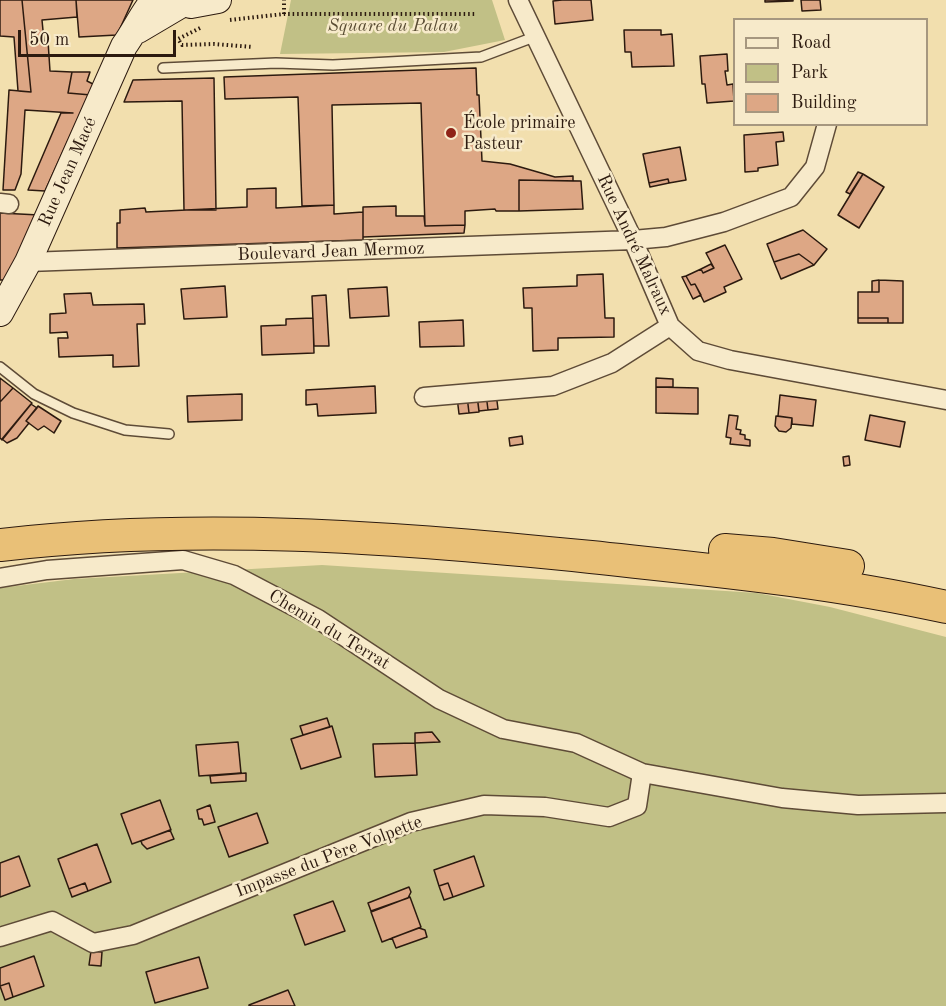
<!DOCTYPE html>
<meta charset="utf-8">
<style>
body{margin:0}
#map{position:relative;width:946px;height:1006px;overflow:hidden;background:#f2dfae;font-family:"Old Standard TT",serif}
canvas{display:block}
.legend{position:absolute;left:733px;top:18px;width:195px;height:108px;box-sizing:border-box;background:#f7eaca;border:2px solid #a6977f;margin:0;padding:8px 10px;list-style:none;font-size:18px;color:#2c1a0f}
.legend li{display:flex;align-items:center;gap:12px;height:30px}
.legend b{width:30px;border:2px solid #a6977f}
.scale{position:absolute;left:18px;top:30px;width:158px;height:27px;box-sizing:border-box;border:3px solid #2c1a0f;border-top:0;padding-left:8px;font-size:18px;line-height:21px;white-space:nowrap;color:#2c1a0f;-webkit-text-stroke:4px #f7eaca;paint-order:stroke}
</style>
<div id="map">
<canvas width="946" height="1006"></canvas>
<ul class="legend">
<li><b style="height:8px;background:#f7eaca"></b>Road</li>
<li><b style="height:16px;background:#c1c086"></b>Park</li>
<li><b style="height:16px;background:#dda785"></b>Building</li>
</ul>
<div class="scale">50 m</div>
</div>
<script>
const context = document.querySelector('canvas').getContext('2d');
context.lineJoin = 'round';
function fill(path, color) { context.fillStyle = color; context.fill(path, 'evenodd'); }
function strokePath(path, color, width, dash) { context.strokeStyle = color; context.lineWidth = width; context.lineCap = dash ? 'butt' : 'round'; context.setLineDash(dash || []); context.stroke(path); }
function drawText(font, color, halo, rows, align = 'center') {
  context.font = font + ' "Old Standard TT",serif'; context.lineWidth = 5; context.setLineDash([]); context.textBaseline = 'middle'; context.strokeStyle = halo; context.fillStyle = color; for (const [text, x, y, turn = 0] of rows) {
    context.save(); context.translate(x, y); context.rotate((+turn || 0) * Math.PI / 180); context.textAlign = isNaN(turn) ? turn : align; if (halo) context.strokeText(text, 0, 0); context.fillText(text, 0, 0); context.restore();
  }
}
fill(new Path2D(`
 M291,0H492L505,40L444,52L280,54Z
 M322,565L757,593L830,607L946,637V1006H0V588L74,579Z`), '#c1c086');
const building = new Path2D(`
 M0,0H22L31,92L18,91L14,37L0,36Z
 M22,0H76L77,17L42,20L44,41H48L50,71L72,72L68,93L91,95L83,115L80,114L45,191L28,190L61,113H73L25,110L21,174L15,190H3L9,90L31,92Z
 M76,0H133L117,35L79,37Z
 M562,0H591L593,20L555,24L553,1Z
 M765,0H793V1L765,2Z
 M801,0H820L821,10L802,11Z
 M624,30H661V35L672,34L674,66L632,67L631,52H625Z
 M727,54L728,71H725L727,85L733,84L734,101L707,103L705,84H702L700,56Z
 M476,68L477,95H479L482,161L510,164L555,177L573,176V181L519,180V211H496L495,209L465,211V225L425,226L421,103L332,105L334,205L302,206L298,97L225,99L224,77Z
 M72,72H90L87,81L95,85L91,95L68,93Z
 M214,78L216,210H184L182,101L124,102L133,80Z
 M783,132L784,141L776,142L778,165L758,168V171L745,172L744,135Z
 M680,147L686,180L669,183L668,179L649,183L643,154Z
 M858,172L863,174L850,194L846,192Z
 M863,174L884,187L859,228L838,215Z
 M668,179L669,183L650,187L649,183Z
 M519,180L581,181L583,209L519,211Z
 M276,188V208L334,205V214L363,212V240L117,248V223H120V210L145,208L146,212L247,207V189Z
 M396,206V216H424L425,226L465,225L464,233L363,237V207Z
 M0,213L39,215L10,280H0Z
 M803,230L827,249L814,265L799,254L774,262L767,244Z
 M725,245L742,279L724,287L726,292L704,302L695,284L691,285L686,276L701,269L703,273L714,268L706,253Z
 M799,254L814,265L781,279L774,262Z
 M711,264L714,268L703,273L701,269Z
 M603,274L605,318H614V337L558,338V350L533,351L532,308H524L523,288L577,286V275Z
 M686,276L691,285L695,284L701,295L693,299L682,277Z
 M879,280L903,281V323H888V318H858V292H879Z
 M879,280V292H872V281Z
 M225,286L227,317L184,319L181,289Z
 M387,287L389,316L350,318L348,289Z
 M91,293L93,305L144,304L145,324H137L139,366L113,367V355L59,357L58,338H68L67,332L50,333V314L66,313L64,294Z
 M326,295L329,346H314L312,296Z
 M313,318L314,353L262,355L261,326L286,325V319Z
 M858,318H888V323H858Z
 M463,320L464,346L420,347L419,322Z
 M0,378L13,388L0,402Z
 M656,378L673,379V387H656Z
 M375,386L376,413L318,416L317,404L306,405V390Z
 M656,387L698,388V414L656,413Z
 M13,388L32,403L2,440L0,438V402Z
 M496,393L498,409L488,410L486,394Z
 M242,394V420L188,422L187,396Z
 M486,394L488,410L479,411L477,395Z
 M477,395L479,412L469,413L467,396Z
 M780,395L816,400L813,426L792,424V418L778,416Z
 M467,396L469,413L459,414L457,397Z
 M31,404L37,408L26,421L29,423L17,438L7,443L2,439Z
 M38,406L61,421L54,433L44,426L38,430L26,421Z
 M729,415L738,416L736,429L741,430L740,434L745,435V439L750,440V446L730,444L731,438L726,437Z
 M870,415L905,422L900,447L865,440Z
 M776,416L792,418L791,428L786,432L779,431L775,426Z
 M522,436L523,444L510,446L509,438Z
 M849,456L850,465L844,466L843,457Z
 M327,718L330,727L303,735L300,726Z
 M332,726L341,757L301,769L291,739Z
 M432,732L440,742L415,743V733Z
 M238,742L241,773L199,776L196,745Z
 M415,743L417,775L375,777L373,744Z
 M246,773V781L211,783L210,776Z
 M160,800L171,830L132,844L121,814Z
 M210,805L215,822L204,825L202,819H199L197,810Z
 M257,813L268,843L229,857L218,827Z
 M170,830L174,839L147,849L142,844L141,841Z
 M97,844L111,882L88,891L85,883L69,889L58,859Z
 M19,856L30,886L0,897V863Z
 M474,856L484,886L453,897L448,883L439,886L434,870Z
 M85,883L88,891L72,897L69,889Z
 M448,883L453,897L444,900L439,886Z
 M409,887L411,892L408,898L371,911L368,903Z
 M410,897L421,927L382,942L371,912Z
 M333,901L345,931L305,945L294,915Z
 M419,928L425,930L427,937L396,948L392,938Z
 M91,951L102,952L101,966L89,965Z
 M34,956L44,986L13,997L9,983L0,986V968Z
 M199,957L208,988L155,1003L146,972Z
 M9,983L13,997L5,1000L0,986Z
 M288,990L295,1006H249V1005Z`);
fill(building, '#dda785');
strokePath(building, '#2c1a0f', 1.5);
const lane = new Path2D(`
 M163,68L276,63L333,65L481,57L534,37
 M0,367L34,394L73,413L125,430L169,434`);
const street = new Path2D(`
 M518,0L633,240L670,326L698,351L730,360L946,400
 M0,203L9,204
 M28,262L633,240L666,237L724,222L791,197L815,167L827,124
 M424,397L553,386L612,363L670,326
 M0,578L47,570L183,560L234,575L318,619L439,699L503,729L576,743L642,773L782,798L858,805L946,803
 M0,937L52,921L93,943L133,935L411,822L484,805L545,807L609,817L637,806L642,773`);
const secondary = new Path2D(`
 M173,0L191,5L218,0
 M138,30L182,4
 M0,313L28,262L124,46C135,31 142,14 154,0`);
const highway = new Path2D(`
 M0,545C197,522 395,537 591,557C710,570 829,581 946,607
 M725,550L773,554L848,566`);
strokePath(lane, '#5e4b37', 12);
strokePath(street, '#5e4b37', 21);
strokePath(secondary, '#2c1a0f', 28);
strokePath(highway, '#2c1a0f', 34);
strokePath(new Path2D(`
 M284,14V0
 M230,20L284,14H475
 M200,28L178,39L182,45L214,44L253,47`), '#2c1a0f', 4, [1.5, 3]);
strokePath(lane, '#f7eaca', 9);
strokePath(street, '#f7eaca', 18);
strokePath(secondary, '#f7eaca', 26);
strokePath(highway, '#e9c077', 32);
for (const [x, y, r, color] of [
 [451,133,6,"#8f2418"]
]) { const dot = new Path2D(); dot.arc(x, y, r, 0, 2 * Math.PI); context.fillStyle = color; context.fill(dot); strokePath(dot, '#f7eaca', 2); }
drawText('italic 18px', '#594c33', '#f7eaca', [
 ["Square du Palau",393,26]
]);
drawText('18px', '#2c1a0f', '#f7eaca', [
 ["École primaire",463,123],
 ["Pasteur",463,144]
], 'left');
drawText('18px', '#2c1a0f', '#f7eaca', [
 ["Rue Jean Macé",68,172,-66],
 ["Rue André Malraux",634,245,65],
 ["Boulevard Jean Mermoz",331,252,-2],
 ["Chemin du Terrat",329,630,31],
 ["Impasse du Père Volpette",329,857,-21]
]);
</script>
